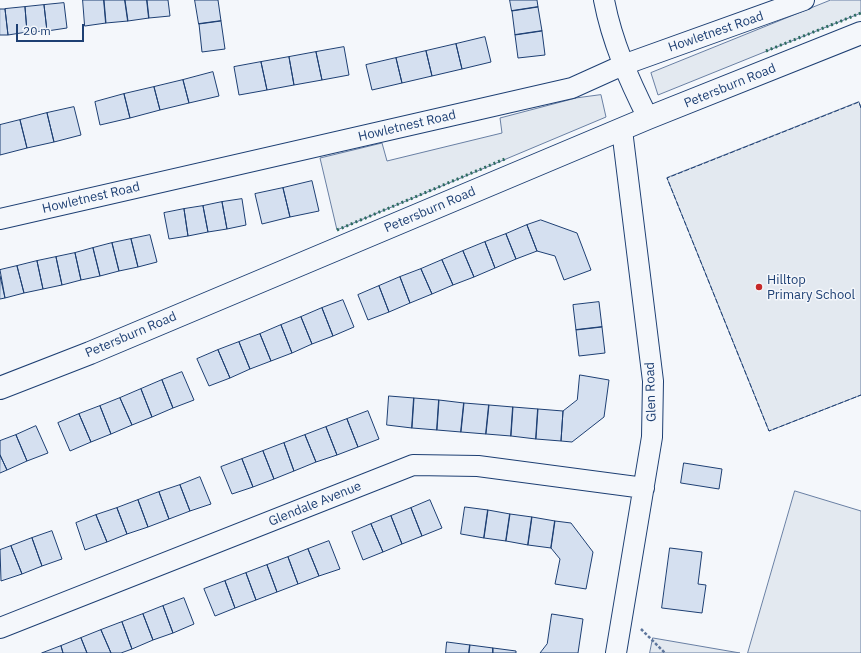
<!DOCTYPE html>
<style>
body{margin:0}
#map{position:relative;width:861px;height:653px;overflow:hidden;background:#f4f7fb;font-family:"IBM Plex Sans",sans-serif}
canvas{display:block}
.scale{position:absolute;left:16px;top:24px;width:68px;height:18px;box-sizing:border-box;border:2px solid #1d3f73;border-top:0;padding-left:5px;font-size:12px;line-height:14px;white-space:nowrap;color:#1d3f73;-webkit-text-stroke:3px #f4f7fb;paint-order:stroke}
</style>
<div id="map">
<canvas width="861" height="653"></canvas>
<div class="scale">20 m</div>
</div>
<script>
const context = document.querySelector('canvas').getContext('2d');
context.lineJoin = 'round';
function fill(path, color) { context.fillStyle = color; context.fill(path, 'evenodd'); }
function strokePath(path, color, width, dash) { context.strokeStyle = color; context.lineWidth = width; context.lineCap = dash ? 'butt' : 'round'; context.setLineDash(dash || []); context.stroke(path); }
function drawText(font, color, halo, rows, align = 'center') {
  context.font = font + ' "IBM Plex Sans",sans-serif'; context.lineWidth = 3; context.setLineDash([]); context.textBaseline = 'middle'; context.strokeStyle = halo; context.fillStyle = color; for (const [text, x, y, turn = 0] of rows) {
    context.save(); context.translate(x, y); context.rotate((+turn || 0) * Math.PI / 180); context.textAlign = isNaN(turn) ? turn : align; if (halo) context.strokeText(text, 0, 0); context.fillText(text, 0, 0); context.restore();
  }
}
const green = new Path2D(`
 M831,0H861V13L658,95L651,73Z
 M601,95L606,117L337,230L320,158L382,143L387,161L502,133L500,118L576,98Z
 M859,102L861,108V395L769,431L667,178Z
 M795,491L861,511V653H748Z
 M653,638L740,653H650Z`);
fill(green, '#e3e9f0');
strokePath(green, '#687fa3', 1);
const building = new Path2D(`
 M83,0H104L106,23L85,26Z
 M104,0H125L128,21L106,23Z
 M125,0H147L149,18L128,21Z
 M147,0H168L170,16L149,18Z
 M195,0H218L221,21L199,24Z
 M510,0H537L538,7L512,11Z
 M64,3L67,28L47,31L44,5Z
 M44,5L47,31L27,32L25,7Z
 M25,7L27,32L8,35L5,9Z
 M538,7L542,31L515,35L512,11Z
 M0,9H5L8,35H0Z
 M221,21L225,49L202,52L199,24Z
 M542,31L545,55L518,58L515,35Z
 M485,37L491,62L462,69L456,44Z
 M456,44L462,69L432,76L426,51Z
 M344,47L349,75L322,80L316,52Z
 M426,51L432,76L402,83L396,58Z
 M316,52L322,80L294,85L289,57Z
 M289,57L294,85L267,90L261,62Z
 M396,58L402,83L372,90L366,65Z
 M261,62L267,90L239,95L234,67Z
 M213,72L219,96L189,103L183,80Z
 M183,80L189,103L160,110L154,87Z
 M154,87L160,110L130,118L124,94Z
 M124,94L130,118L100,125L95,102Z
 M74,107L81,135L54,142L47,113Z
 M47,113L54,142L27,148L20,120Z
 M20,120L27,148L0,155V125Z
 M312,181L319,211L290,217L283,188Z
 M283,188L290,217L262,224L255,194Z
 M242,199L246,225L227,229L222,202Z
 M222,202L227,229L208,232L203,206Z
 M203,206L208,232L188,236L184,209Z
 M184,209L188,236L169,239L164,213Z
 M541,220L577,233L591,270L564,280L555,256L537,251L527,225Z
 M527,225L537,251L516,259L506,234Z
 M506,234L516,259L495,268L485,242Z
 M150,235L157,262L138,267L131,239Z
 M131,239L138,267L119,271L112,243Z
 M485,242L495,268L474,277L463,251Z
 M112,243L119,271L100,276L93,248Z
 M93,248L100,276L81,280L75,253Z
 M463,251L474,277L453,285L442,260Z
 M75,253L81,280L62,285L56,257Z
 M56,257L62,285L43,289L37,261Z
 M442,260L453,285L432,294L421,269Z
 M37,261L43,289L24,293L17,266Z
 M17,266L24,293L5,298L0,270Z
 M421,269L432,294L410,303L400,277Z
 M0,276L5,298L0,299Z
 M400,277L410,303L389,312L379,286Z
 M379,286L389,312L368,320L358,295Z
 M343,300L354,327L333,336L322,308Z
 M599,302L602,327L576,330L573,305Z
 M322,308L333,336L312,344L301,317Z
 M301,317L312,344L292,353L281,325Z
 M281,325L292,353L271,361L260,334Z
 M602,327L605,353L579,356L576,330Z
 M260,334L271,361L250,369L239,342Z
 M239,342L250,369L230,378L218,350Z
 M218,350L230,378L209,386L197,359Z
 M182,372L194,400L173,408L162,380Z
 M580,375L609,380L604,417L572,442L561,441L563,411L577,400Z
 M162,380L173,408L152,417L141,389Z
 M141,389L152,417L132,425L120,398Z
 M389,396L414,398L412,428L387,425Z
 M120,398L132,425L111,434L100,406Z
 M414,398L439,400L437,430L412,428Z
 M439,400L464,403L461,432L437,430Z
 M464,403L489,405L486,434L461,432Z
 M489,405L513,407L511,436L486,434Z
 M100,406L111,434L91,442L79,414Z
 M513,407L538,409L536,439L511,436Z
 M538,409L563,411L561,441L536,439Z
 M368,411L379,439L358,447L347,419Z
 M79,414L91,442L70,451L58,423Z
 M347,419L358,447L337,455L326,427Z
 M36,426L48,453L27,461L16,435Z
 M326,427L337,455L316,462L305,435Z
 M16,435L27,461L7,470L0,455V441Z
 M305,435L316,462L294,471L284,443Z
 M284,443L294,471L274,479L263,451Z
 M263,451L274,479L253,487L242,459Z
 M0,455L7,470L0,473Z
 M242,459L253,487L232,494L221,467Z
 M684,463L722,469L719,489L681,483Z
 M200,477L211,504L190,511L180,485Z
 M180,485L190,511L169,519L159,492Z
 M159,492L169,519L148,527L138,500Z
 M138,500L148,527L127,534L117,508Z
 M430,500L442,528L422,536L411,508Z
 M465,507L488,510L484,538L461,534Z
 M117,508L127,534L107,542L96,515Z
 M411,508L422,536L402,544L391,516Z
 M488,510L510,514L506,541L484,538Z
 M510,514L532,517L528,545L506,541Z
 M96,515L107,542L85,550L76,523Z
 M391,516L402,544L383,552L371,524Z
 M532,517L555,521L551,548L528,545Z
 M555,521L571,523L593,552L586,589L555,584L560,559L551,548Z
 M371,524L383,552L363,560L352,532Z
 M52,531L62,559L42,566L32,538Z
 M32,538L42,566L22,574L11,546Z
 M329,541L340,569L319,576L308,549Z
 M11,546L22,574L1,581L0,550Z
 M670,548L702,552L698,584L706,585L702,613L662,608Z
 M308,549L319,576L298,584L288,557Z
 M288,557L298,584L277,592L267,565Z
 M267,565L277,592L256,600L246,573Z
 M246,573L256,600L235,608L225,581Z
 M225,581L235,608L215,616L204,589Z
 M184,598L194,624L173,633L163,606Z
 M163,606L173,633L153,640L143,614Z
 M143,614L153,640L132,649L122,622Z
 M552,614L583,619L578,653H540L547,644Z
 M122,622L132,649L121,653H111L101,630Z
 M101,630L111,653H87L81,638Z
 M81,638L87,653H63L61,646Z
 M447,642L470,645L469,653H446Z
 M470,645L493,648V653H469Z
 M61,646L63,653H42Z
 M493,648L516,651V653H493Z`);
fill(building, '#d5e0f0');
strokePath(building, '#1d3f73', 1);
const street = new Path2D(`
 M604,0C612,42 629,80 648,118
 M0,219L572,88L623,65L804,0
 M0,628L413,465L478,466L644,488
 M616,653L652,437L653,381L622,130`);
const secondary = new Path2D(`
 M0,388L90,353L648,118L861,33`);
strokePath(street, '#1d3f73', 22);
strokePath(secondary, '#1d3f73', 24);
strokePath(new Path2D(`
 M641,629L665,653`), '#5e769c', 2.5, [3, 2]);
strokePath(street, '#f4f7fb', 20);
strokePath(secondary, '#f4f7fb', 22);
strokePath(new Path2D(`
 M766,51L861,13
 M337,230L507,158`), '#2c6c60', 3, [2, 3]);
strokePath(new Path2D(`
 M861,108L859,102L667,178L769,431L861,395`), '#1d3f73', 1, [5, 2]);
for (const [x, y, r, color] of [
 [759,287,4,"#c62828"]
]) { const dot = new Path2D(); dot.arc(x, y, r, 0, 2 * Math.PI); context.fillStyle = color; context.fill(dot); strokePath(dot, '#f4f7fb', 1.5); }
drawText('13px', '#1d3f73', '#f4f7fb', [
 ["Howletnest Road",716,32,-19],
 ["Petersburn Road",730,86,-22],
 ["Howletnest Road",407,126,-13],
 ["Howletnest Road",91,198,-13],
 ["Petersburn Road",430,210,-23],
 ["Petersburn Road",131,335,-23],
 ["Glen Road",651,392,-92],
 ["Glendale Avenue",315,504,-22]
]);
drawText('13px', '#1d3f73', '#f4f7fb', [
 ["Hilltop",767,280],
 ["Primary School",767,295]
], 'left');
</script>
